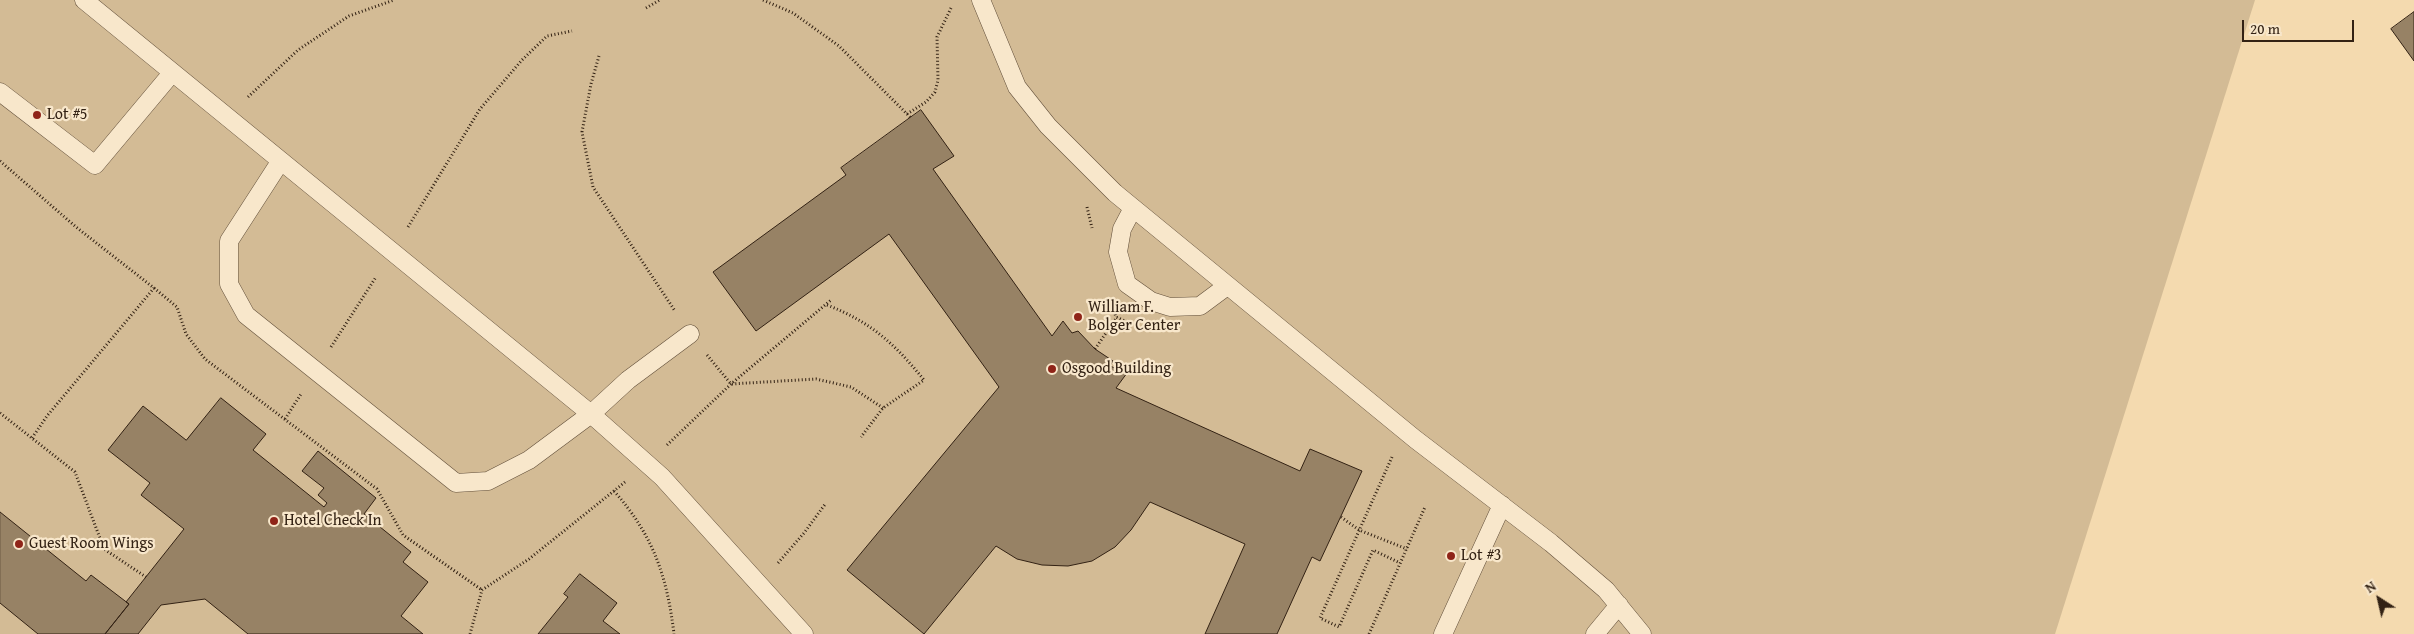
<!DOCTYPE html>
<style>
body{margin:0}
#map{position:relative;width:2414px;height:634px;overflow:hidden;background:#f4daaf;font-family:"Gentium Book Plus",serif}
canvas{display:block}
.north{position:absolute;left:2354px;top:574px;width:50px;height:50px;-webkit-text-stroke:4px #f8e7cb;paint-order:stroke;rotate:325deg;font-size:14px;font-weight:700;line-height:20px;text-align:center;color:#332214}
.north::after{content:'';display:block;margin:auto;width:18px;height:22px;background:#332214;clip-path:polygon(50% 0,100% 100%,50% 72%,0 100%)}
.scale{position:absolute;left:2242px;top:20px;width:112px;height:22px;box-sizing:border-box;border:2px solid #332214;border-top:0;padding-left:6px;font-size:15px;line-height:18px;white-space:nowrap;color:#332214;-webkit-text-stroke:4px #f8e7cb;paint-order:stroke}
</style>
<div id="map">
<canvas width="2414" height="634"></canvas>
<div class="north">N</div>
<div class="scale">20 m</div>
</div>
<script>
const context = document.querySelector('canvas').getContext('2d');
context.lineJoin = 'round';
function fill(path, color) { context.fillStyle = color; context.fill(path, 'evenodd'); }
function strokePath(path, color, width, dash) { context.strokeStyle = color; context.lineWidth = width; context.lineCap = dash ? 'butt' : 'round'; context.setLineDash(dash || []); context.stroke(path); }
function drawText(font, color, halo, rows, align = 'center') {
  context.font = font + ' "Gentium Book Plus",serif'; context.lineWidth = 4.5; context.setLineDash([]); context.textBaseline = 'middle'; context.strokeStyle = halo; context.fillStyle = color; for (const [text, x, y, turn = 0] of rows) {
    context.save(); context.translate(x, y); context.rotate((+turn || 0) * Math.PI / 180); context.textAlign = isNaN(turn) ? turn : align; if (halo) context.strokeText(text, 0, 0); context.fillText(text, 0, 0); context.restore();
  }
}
fill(new Path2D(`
 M0,0H2255L2055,634H0Z`), '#d3bb95');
const building = new Path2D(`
 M2414,12V61L2391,29Z
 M921,110L954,156L933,169L1052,336L1063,321L1072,333L1078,331L1095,349L1113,361L1110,366L1127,373L1116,388L1300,471L1310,449L1362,471L1320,561L1312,557L1277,634H1205L1245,544L1150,502L1131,530L1115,547L1092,561L1068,566L1042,565L1017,559L996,546L924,634L847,570L999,387L889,234L756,331L713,272L846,175L841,168Z
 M221,398L266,434L253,450L324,507L327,503L318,495L324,488L302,471L318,451L376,498L364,514L411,552L403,562L428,582L401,616L423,634H248L205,599L161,605L138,634H105L129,604L126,602L184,529L141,495L150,483L108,450L143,406L186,440Z
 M0,512L86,581L91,575L129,604L105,634H38L0,603Z
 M580,574L617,603L603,621L620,634H538L568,597L564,594Z`);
fill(building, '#978265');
strokePath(building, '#332214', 1);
const lane = new Path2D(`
 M84,0L591,414L662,477L804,634
 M981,0L1017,87L1048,126L1115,193L1415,439L1551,543L1606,590L1642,634
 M0,92L95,165L172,73
 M280,162L229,241V284L246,315L456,483L488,481L529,460L591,414L628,380L690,334
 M1133,208L1122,229L1118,252L1127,284L1151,301L1170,307L1200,306L1227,286
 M1443,634L1502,505
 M1595,634L1619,605`);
strokePath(lane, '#63503b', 19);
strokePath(new Path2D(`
 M763,0L793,13L839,46L911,118
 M646,8L660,0
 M599,56L591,84L582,132L593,187L675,311
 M248,97L298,50L349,16L394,0
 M907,114L926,102L935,92L938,80L937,37L952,6
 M0,161L76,227L154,288L47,416L32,438
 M1087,207L1092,228
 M408,227L480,109L522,60L547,36L572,31
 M154,288L177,307L186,334L205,359L377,489L403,535L482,590
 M827,305C871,322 895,344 924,380L883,408L861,437
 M1114,311L1116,317L1127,322
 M331,347L376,277
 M1095,349L1117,317
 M707,355L731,384L816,379L851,387L883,408
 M0,413L75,472L104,549L146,577
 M285,419L301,394
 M667,445L731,384L831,300
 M1392,457L1320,618L1339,627L1373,550L1400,563
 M614,491C653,535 667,576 674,634
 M1341,517L1359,530L1407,549
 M778,563L804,533L826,503
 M470,634L482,590L529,559L625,482
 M1369,634L1425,507`), '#332214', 3, [1, 2.5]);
strokePath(lane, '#f8e7cb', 18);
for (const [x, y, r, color] of [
 [37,115,5,"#8f2418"],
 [1078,317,5,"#8f2418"],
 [1052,369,5,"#8f2418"],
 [274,521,5,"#8f2418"],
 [19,544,5,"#8f2418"],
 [1451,556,5,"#8f2418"]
]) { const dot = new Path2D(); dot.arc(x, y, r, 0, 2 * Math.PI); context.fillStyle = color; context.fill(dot); strokePath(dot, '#f8e7cb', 2); }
drawText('16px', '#332214', '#f8e7cb', [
 ["Lot #5",47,115],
 ["William F.",1088,308],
 ["Bolger Center",1088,326],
 ["Osgood Building",1062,369],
 ["Hotel Check In",284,521],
 ["Guest Room Wings",29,544],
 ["Lot #3",1461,556]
], 'left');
</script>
